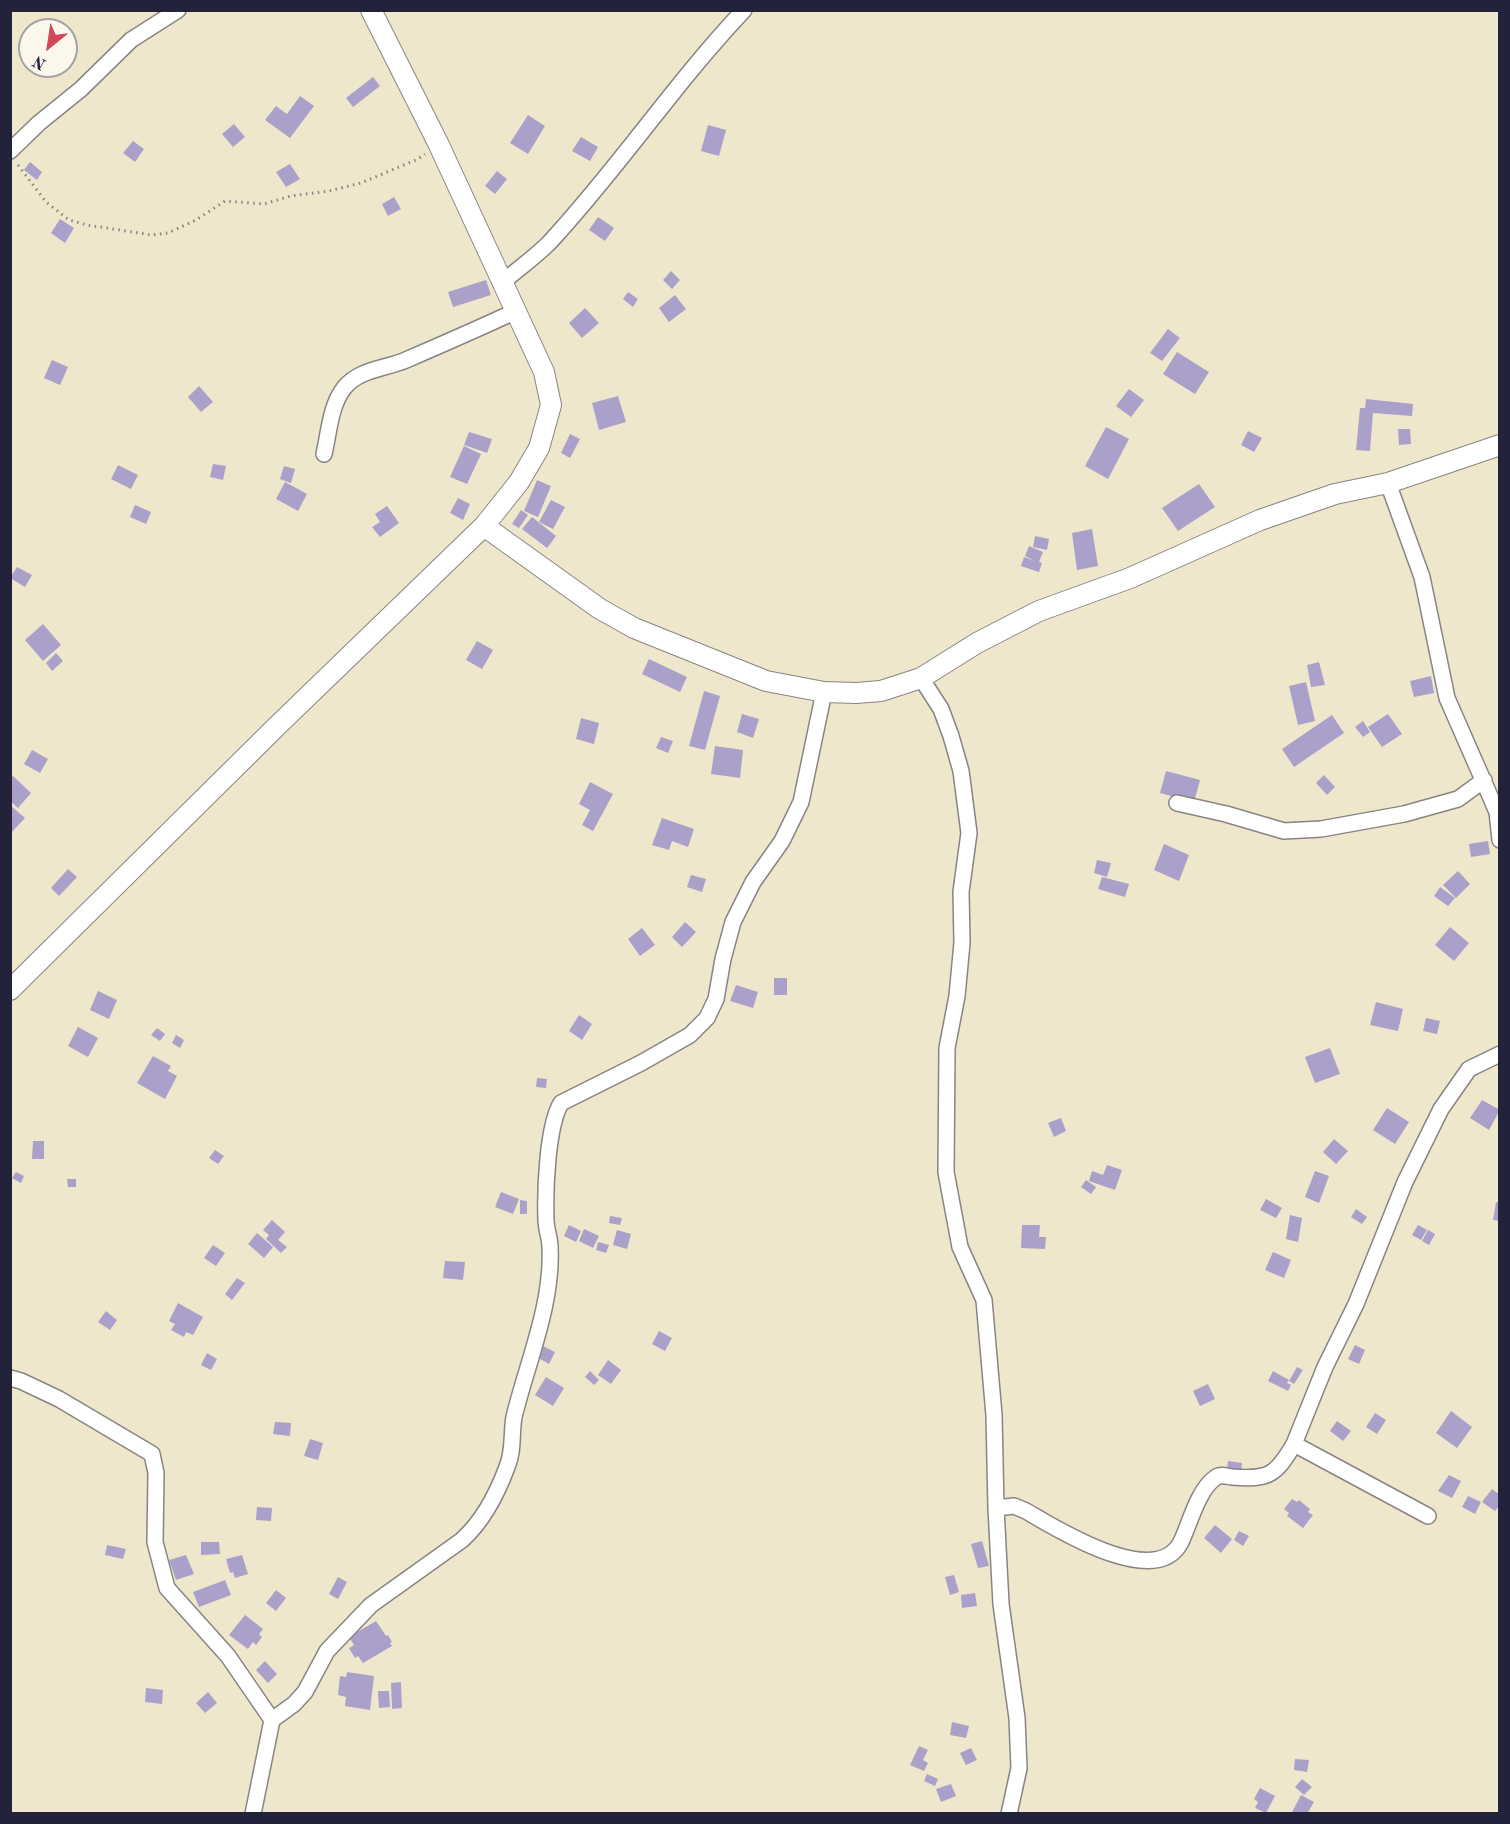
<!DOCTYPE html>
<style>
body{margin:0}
#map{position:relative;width:1510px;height:1824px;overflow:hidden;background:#efe7cb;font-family:"Old Standard TT",serif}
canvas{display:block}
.frame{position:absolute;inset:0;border:12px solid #22223b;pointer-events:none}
.north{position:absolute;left:18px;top:18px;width:60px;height:60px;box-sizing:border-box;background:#fbf7ec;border:2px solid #a4a2a5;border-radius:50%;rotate:210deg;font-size:16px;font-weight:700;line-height:24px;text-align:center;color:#22223b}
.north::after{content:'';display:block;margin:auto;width:21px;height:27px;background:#d1495b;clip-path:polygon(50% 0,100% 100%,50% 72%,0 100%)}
</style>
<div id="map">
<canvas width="1510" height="1824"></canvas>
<div class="frame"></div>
<div class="north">N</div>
</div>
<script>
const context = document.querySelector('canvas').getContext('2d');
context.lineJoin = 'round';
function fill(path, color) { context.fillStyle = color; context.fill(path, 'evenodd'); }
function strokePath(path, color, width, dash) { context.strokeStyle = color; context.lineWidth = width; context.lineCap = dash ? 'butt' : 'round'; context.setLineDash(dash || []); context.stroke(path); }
fill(new Path2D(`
 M373,77L380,86L353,107L346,98Z
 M300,96L314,106L290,138L265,120L276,106L287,114Z
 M528,115L545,126L528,154L510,143Z
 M234,124L245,137L233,147L222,134Z
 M708,125L726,130L719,156L701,151Z
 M581,137L598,147L590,161L572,151Z
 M133,141L144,149L135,162L123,153Z
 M30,162L42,172L37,180L24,170Z
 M290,164L300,179L286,187L276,172Z
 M497,171L507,179L495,194L485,186Z
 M394,197L401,209L388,216L382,204Z
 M598,217L614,228L605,241L589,230Z
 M60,219L74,228L65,243L51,233Z
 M671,271L680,280L672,289L663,280Z
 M486,280L491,295L453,307L448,292Z
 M628,292L638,299L633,307L623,299Z
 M675,295L686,309L669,322L659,308Z
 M585,308L599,323L582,338L569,323Z
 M1168,329L1180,338L1162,361L1150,353Z
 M1177,352L1209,372L1195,394L1163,374Z
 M52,360L68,367L60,385L44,378Z
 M199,386L213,402L201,412L188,397Z
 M1129,389L1144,400L1131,417L1116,406Z
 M618,396L626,422L599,430L592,403Z
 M1366,399L1413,404L1412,416L1373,413L1370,451L1356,450L1360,408H1365Z
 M1106,427L1129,439L1108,479L1085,466Z
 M1398,429H1410L1411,444L1399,445Z
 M1248,431L1262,438L1254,452L1241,445Z
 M469,432L492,439L487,453L464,445Z
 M570,434L580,439L570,458L561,453Z
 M464,446L481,454L467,484L450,477Z
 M213,464L226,466L223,480L210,477Z
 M118,465L138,475L131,489L111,479Z
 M284,466L295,469L291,483L280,479Z
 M537,480L551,486L538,517L524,511Z
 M285,482L307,494L298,511L276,499Z
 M1199,484L1215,507L1178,531L1162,508Z
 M458,498L470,504L463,520L450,513Z
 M551,500L565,507L553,529L539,522Z
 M135,505L151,512L146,524L130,517Z
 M387,506L399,523L380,537L372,527L380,522L375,514Z
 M521,510L528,515L519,528L512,524Z
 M532,517L556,536L547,548L522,529Z
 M1092,529L1098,566L1077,570L1072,533Z
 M1035,536L1049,539L1047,550L1033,547Z
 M1029,546L1043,552L1039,562L1042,563L1039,572L1021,566L1024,557L1035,561L1025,556Z
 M17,567L32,575L25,587L10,578Z
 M43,624L61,645L43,661L25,640Z
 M477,641L493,650L482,669L466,660Z
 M56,653L63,661L52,671L46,663Z
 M649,659L687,677L680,692L642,674Z
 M1319,662L1325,685L1311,687L1307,665Z
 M1431,676L1434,693L1414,697L1410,681Z
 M1306,682L1315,721L1298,725L1289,686Z
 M704,691L720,696L705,750L689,746Z
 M742,714L759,719L753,738L737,732Z
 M1388,714L1402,734L1382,747L1368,727Z
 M1332,715L1344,733L1294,767L1282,749Z
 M581,718L599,723L594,744L576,739Z
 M1363,721L1370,732L1363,737L1355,727Z
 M661,737L673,741L668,753L656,748Z
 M715,746L743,750L740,778L711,774Z
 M32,750L48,759L40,773L24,764Z
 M1166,771L1200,780L1194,802L1160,793Z
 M1324,775L1335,787L1327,795L1316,783Z
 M13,776L31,793L18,808L10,801V779Z
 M590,782L613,794L593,831L582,825L590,810L579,804Z
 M10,805L25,818L10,834Z
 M662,818L694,829L688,847L672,841L669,850L652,845Z
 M1488,841L1490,854L1471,857L1469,844Z
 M1164,844L1189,855L1179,881L1154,870Z
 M1097,860L1111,863L1107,877L1094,873Z
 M68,869L77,877L59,896L51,888Z
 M1458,871L1470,884L1456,898L1443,885Z
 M691,875L706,879L702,892L687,887Z
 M1102,877L1129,884L1125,897L1098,889Z
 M1440,887L1455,898L1448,906L1434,896Z
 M685,922L696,932L682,947L672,937Z
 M1450,927L1469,943L1454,961L1435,945Z
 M642,928L655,945L640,956L628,939Z
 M774,978H787V995H774Z
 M736,985L758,992L753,1008L730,1001Z
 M98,991L117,1000L109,1019L90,1010Z
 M1376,1002L1403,1009L1398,1031L1370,1025Z
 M579,1015L592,1024L582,1040L569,1031Z
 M1426,1018L1440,1021L1437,1034L1423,1031Z
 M78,1027L98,1038L88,1057L68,1046Z
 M157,1028L165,1034L160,1041L151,1035Z
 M176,1035L184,1040L180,1048L172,1043Z
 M1330,1048L1340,1074L1315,1083L1305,1057Z
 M153,1056L171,1066L168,1071L177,1076L165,1099L137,1083Z
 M537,1078L547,1079L546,1088L536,1087Z
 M1482,1100L1500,1110L1489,1130L1470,1118Z
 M1387,1108L1409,1122L1395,1144L1373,1130Z
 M1061,1118L1066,1131L1054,1137L1048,1123Z
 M1334,1139L1348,1151L1336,1164L1323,1152Z
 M33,1141H44V1159H32Z
 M215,1150L224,1156L218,1164L209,1158Z
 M1107,1165L1122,1170L1115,1190L1089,1181L1092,1171L1103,1175Z
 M1315,1171L1329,1176L1319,1203L1305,1197Z
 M16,1172L24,1176L21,1183L12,1178Z
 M67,1179H76V1187H68Z
 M1086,1180L1096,1187L1091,1194L1081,1187Z
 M501,1192L519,1199L513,1214L495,1207Z
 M1266,1199L1282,1208L1276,1218L1260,1210Z
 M520,1200L527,1201V1214H520Z
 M1496,1202L1500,1203V1221L1493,1220Z
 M1356,1209L1367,1217L1362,1224L1351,1217Z
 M1290,1215L1302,1218L1298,1242L1286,1239Z
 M610,1216L622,1218L620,1225L609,1223Z
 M272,1220L285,1232L278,1240L287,1247L281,1253L266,1239L269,1235L263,1230Z
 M569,1225L581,1231L576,1242L564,1236Z
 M1022,1225H1040L1039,1237H1046L1045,1249L1021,1248Z
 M1418,1225L1427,1230L1421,1240L1412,1235Z
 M584,1229L599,1236L593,1248L579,1241Z
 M617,1230L631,1234L627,1249L613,1245Z
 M1428,1230L1435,1234L1429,1245L1422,1241Z
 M257,1233L273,1247L264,1258L248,1244Z
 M598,1242L609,1245L606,1253L596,1250Z
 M213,1245L225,1253L216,1266L204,1258Z
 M1273,1252L1291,1260L1284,1278L1265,1270Z
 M445,1261L465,1262L463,1280L443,1278Z
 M237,1278L245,1283L232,1300L225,1294Z
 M178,1303L203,1317L193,1335L186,1332L184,1337L171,1330L175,1324L169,1321Z
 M106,1311L117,1320L110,1330L98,1322Z
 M659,1331L672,1338L665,1351L652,1344Z
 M541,1345L555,1352L549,1364L535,1356Z
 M1355,1345L1365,1350L1359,1364L1348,1359Z
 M207,1353L217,1359L211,1370L201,1365Z
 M608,1360L621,1370L611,1384L598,1375Z
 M1297,1367L1303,1370L1294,1384L1289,1381Z
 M590,1371L599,1380L594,1385L585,1377Z
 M1273,1371L1289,1380L1287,1383L1291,1385L1288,1391L1268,1381Z
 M546,1377L564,1388L553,1406L535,1395Z
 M1208,1384L1215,1399L1200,1406L1193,1391Z
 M1451,1411L1472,1427L1457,1448L1436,1433Z
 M1375,1413L1386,1420L1377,1434L1366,1427Z
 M1337,1421L1351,1431L1343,1441L1330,1431Z
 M275,1422L291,1423L290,1436L273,1434Z
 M310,1439L323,1443L318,1460L304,1456Z
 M1228,1461L1242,1463L1241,1472L1227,1470Z
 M1449,1475L1461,1481L1452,1498L1438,1491Z
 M1492,1489L1500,1495V1505L1495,1511L1482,1502Z
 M1468,1496L1481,1502L1475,1514L1462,1507Z
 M1292,1499L1297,1502L1299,1500L1310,1509L1308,1512L1313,1515L1303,1528L1287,1516L1289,1513L1284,1509Z
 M257,1507L272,1508L271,1521L256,1520Z
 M1215,1525L1232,1539L1221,1553L1204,1538Z
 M1239,1531L1249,1536L1243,1546L1234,1540Z
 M982,1541L989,1566L978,1568L971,1544Z
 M201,1542H219L220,1554L201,1555Z
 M107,1545L126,1549L123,1559L105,1555Z
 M186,1555L194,1574L176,1580L169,1560Z
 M242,1555L248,1574L235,1578L233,1572L230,1573L226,1559Z
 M954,1575L959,1592L950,1595L945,1577Z
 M338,1577L347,1582L338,1599L329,1594Z
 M225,1580L231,1595L199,1607L193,1592Z
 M276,1590L286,1598L276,1611L266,1603Z
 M975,1593L977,1606L962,1608L961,1595Z
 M245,1615L263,1629L259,1634L262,1637L256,1645L253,1642L248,1649L229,1635Z
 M376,1621L386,1636L388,1635L392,1642L390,1643L392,1646L363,1663L358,1656L355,1658L349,1648L354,1645L349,1637Z
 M265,1661L277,1674L268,1683L256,1670Z
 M347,1672L374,1676L370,1710L345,1706L346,1697L338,1695L340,1676L346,1677Z
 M401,1682L402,1708L392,1709L391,1683Z
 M146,1688L163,1690L162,1704L145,1702Z
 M378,1691H389L390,1707L379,1708Z
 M208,1692L217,1703L205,1713L196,1703Z
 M952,1722L969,1726L966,1738L950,1735Z
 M919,1746L928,1750L923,1760L928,1763L924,1771L910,1765Z
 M971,1748L977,1760L966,1765L960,1753Z
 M1295,1759L1309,1760L1307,1772L1294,1770Z
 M927,1774L938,1779L935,1786L924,1781Z
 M1302,1779L1312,1787L1304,1795L1295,1787Z
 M951,1784L956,1796L941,1802L936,1789Z
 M1260,1788L1275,1796L1266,1813L1255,1808L1258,1802L1254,1799Z
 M1301,1795L1314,1802L1307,1814H1291Z`), '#aba0c9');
const street = new Path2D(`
 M10,151L39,123L81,89L131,40L178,10
 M503,282C518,269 535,257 549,243C618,169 674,84 744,10
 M324,454C329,433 330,406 344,388C359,369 385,369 406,360C443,344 480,328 516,311
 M1388,483L1422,577L1447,698L1497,812L1500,840
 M921,678L941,709L951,736L961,771L969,833L961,892L962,943L957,996L947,1048L946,1172L960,1247L984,1300L994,1415L996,1508L1001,1604L1017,1718L1019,1768L1009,1814
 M1177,803L1226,814L1284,831L1321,829L1404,814L1458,799L1484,780
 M10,1378L21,1381L59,1399L152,1454L156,1473L155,1542L167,1588L228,1656L272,1720L253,1814
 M1294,1444L1325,1367L1356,1304L1405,1182L1441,1109L1469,1069L1500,1054
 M996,1508L1014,1506L1026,1511C1057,1529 1156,1591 1181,1542C1190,1523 1198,1490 1215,1478C1220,1474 1226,1476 1232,1477C1269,1480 1276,1475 1294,1444L1428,1516
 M272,1720L294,1704L305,1692L327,1651L371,1605L462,1540C484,1520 497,1494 507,1467C514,1451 511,1434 514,1417C527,1363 553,1304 550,1247C550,1238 546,1229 546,1220C545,1191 547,1127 561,1103L641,1063L690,1035L707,1018L716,999L723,959L733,922L753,882L782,841L801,802L824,692`);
const secondary = new Path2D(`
 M484,526L600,609L634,628L766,681L824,692L856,693L881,691L921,678L977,643L1039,611L1130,578L1260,520L1335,494L1388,483L1500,445
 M10,990L277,726L484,526L519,482L539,448L551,405L544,372L438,143L371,10`);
strokePath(street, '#888483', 18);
strokePath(secondary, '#888483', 22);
strokePath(new Path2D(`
 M18,165L46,202L69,220L87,225L152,235L168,233L196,220L225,201L264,204L291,196L329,191L361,183L418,159L425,154`), '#888483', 3, [1.5, 4.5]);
strokePath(street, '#fff', 15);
strokePath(secondary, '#fff', 20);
</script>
